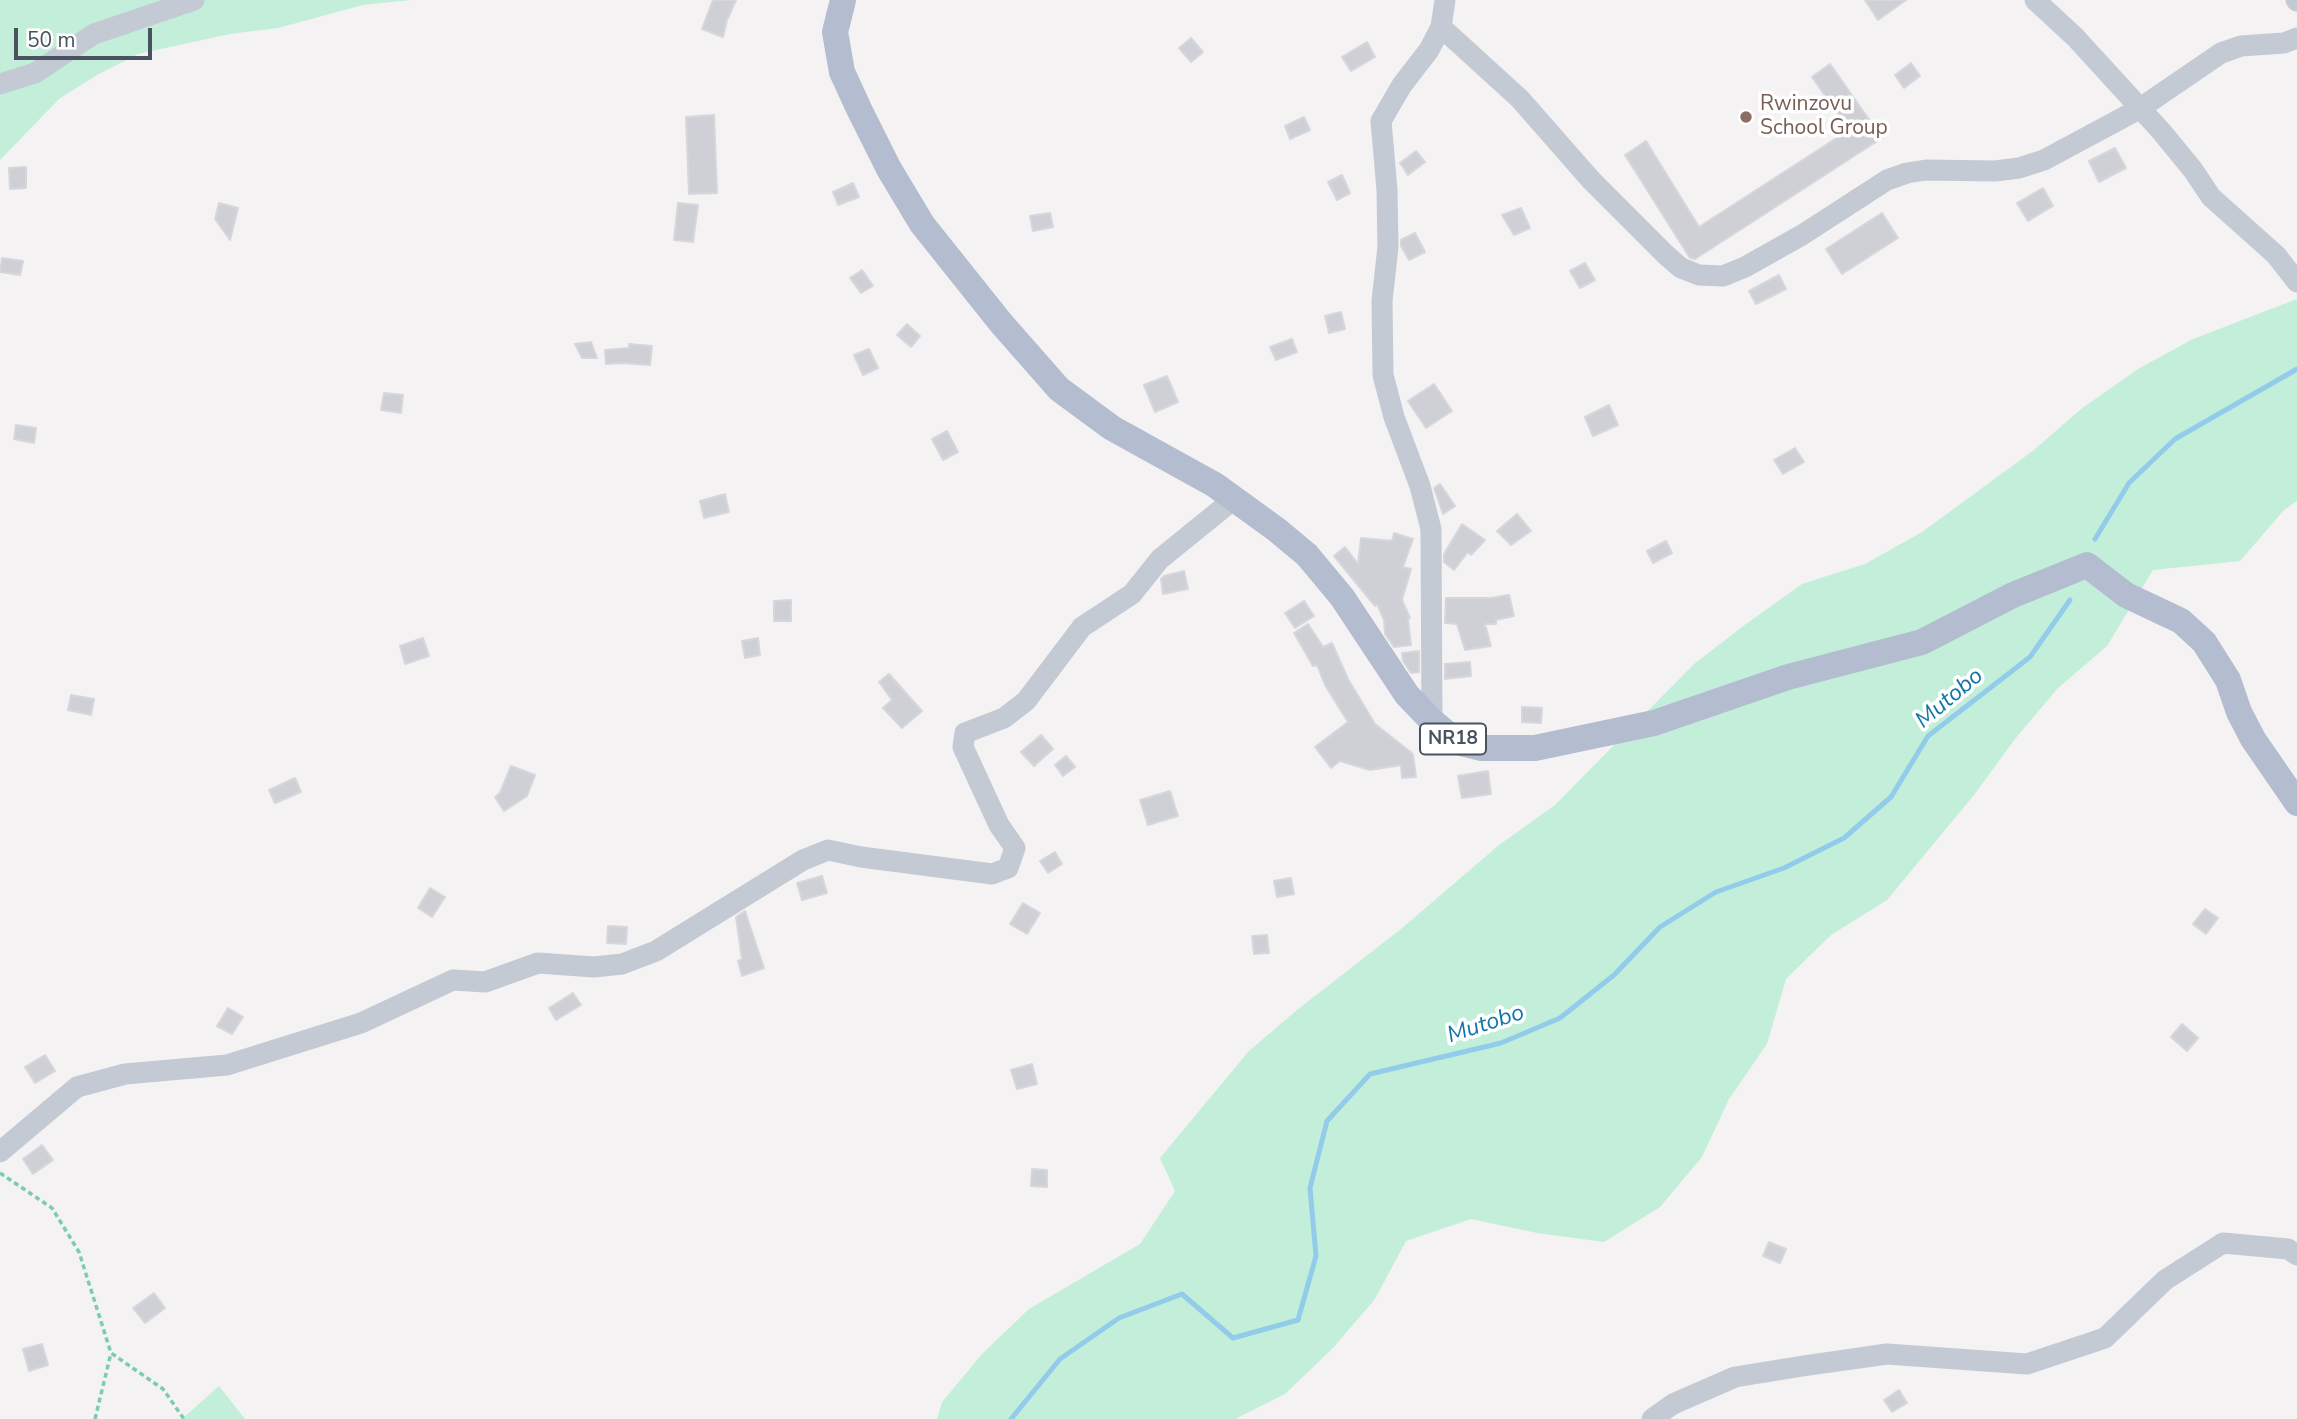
<!DOCTYPE html>
<style>
body{margin:0}
#map{position:relative;width:2297px;height:1419px;overflow:hidden;background:#f4f2f2;font-family:"Nunito Sans",sans-serif}
canvas{display:block}
.scale{position:absolute;left:14px;top:28px;width:138px;height:32px;box-sizing:border-box;border:4px solid #4a525f;border-top:0;padding-left:9px;font-size:21px;line-height:24px;white-space:nowrap;color:#4a525f;-webkit-text-stroke:5px #fff;paint-order:stroke}
</style>
<div id="map">
<canvas width="2297" height="1419"></canvas>
<div class="scale">50 m</div>
</div>
<script>
const context = document.querySelector('canvas').getContext('2d');
context.lineJoin = 'round';
function fill(path, color) { context.fillStyle = color; context.fill(path, 'evenodd'); }
function strokePath(path, color, width, dash) { context.strokeStyle = color; context.lineWidth = width; context.lineCap = dash ? 'butt' : 'round'; context.setLineDash(dash || []); context.stroke(path); }
function drawText(font, color, halo, rows, align = 'center') {
  context.font = font + ' "Nunito Sans",sans-serif'; context.lineWidth = 7; context.setLineDash([]); context.textBaseline = 'middle'; context.strokeStyle = halo; context.fillStyle = color; for (const [text, x, y, turn = 0] of rows) {
    context.save(); context.translate(x, y); context.rotate((+turn || 0) * Math.PI / 180); context.textAlign = isNaN(turn) ? turn : align; if (halo) context.strokeText(text, 0, 0); context.fillText(text, 0, 0); context.restore();
  }
}
fill(new Path2D(`
 M0,0H411L363,5L278,28L230,34L138,54L97,75L59,99L0,160Z
 M2297,299V501L2284,510L2240,561L2153,570L2107,646L2057,689L2015,739L1974,795L1887,900L1831,935L1786,979L1767,1044L1729,1099L1702,1157L1660,1207L1604,1242L1537,1233L1471,1219L1406,1241L1375,1299L1333,1348L1285,1394L1235,1419H937L942,1402L983,1353L1029,1309L1140,1244L1175,1191L1160,1158L1249,1051L1297,1010L1401,929L1499,845L1555,805L1694,664L1746,624L1802,584L1865,564L1922,532L2034,450L2081,409L2138,369L2193,339Z
 M219,1386L245,1419H182Z`), '#c3efda');
strokePath(new Path2D(`
 M2095,539L2129,483L2175,439L2297,369
 M1011,1419L1060,1359L1119,1318L1182,1294L1233,1338L1298,1320L1316,1256L1310,1188L1327,1121L1370,1074L1501,1043L1560,1018L1614,975L1660,927L1716,892L1784,868L1844,838L1891,797L1928,736L2030,657L2070,600`), '#92ccea', 5);
const building = new Path2D(`
 M713,0H736L727,20L723,37L702,29Z
 M1865,0H1906L1878,20Z
 M1191,38L1203,52L1191,62L1179,48Z
 M1367,42L1375,57L1351,71L1342,57Z
 M1911,63L1920,76L1904,88L1895,75Z
 M1830,64L1882,138L1695,259L1690,258L1625,155L1646,141L1699,227L1849,130L1812,77Z
 M714,115L717,193L689,194L686,117Z
 M1304,117L1310,130L1290,139L1285,126Z
 M2115,148L2126,168L2099,182L2089,161Z
 M1416,151L1425,162L1408,175L1400,163Z
 M26,167V188L10,189L9,168Z
 M1342,175L1350,193L1337,200L1328,182Z
 M853,183L859,197L838,205L833,192Z
 M2043,188L2053,206L2028,221L2017,203Z
 M219,203L238,208L230,240L215,219Z
 M678,203L698,205L693,242L674,240Z
 M1521,208L1530,228L1514,235L1502,215Z
 M1050,213L1053,227L1033,231L1030,216Z
 M1882,213L1898,238L1842,274L1826,249Z
 M1415,233L1425,252L1409,260L1401,246V240Z
 M2,258L23,261L20,275L0,272Z
 M1585,263L1595,280L1580,288L1570,271Z
 M862,270L873,286L861,293L850,278Z
 M1779,275L1786,289L1756,304L1749,291Z
 M1341,312L1345,329L1329,333L1325,316Z
 M907,324L920,336L911,347L897,335Z
 M1292,339L1297,352L1276,360L1270,347Z
 M591,342L597,358H582L575,344Z
 M629,344L652,346L650,365L623,363L606,364L605,350L629,348Z
 M869,349L878,368L863,375L854,355Z
 M1167,376L1178,402L1155,412L1144,385Z
 M1434,384L1452,411L1426,428L1408,401Z
 M384,393L403,395L401,413L381,410Z
 M1609,405L1618,425L1593,436L1585,417Z
 M16,425L36,428L34,443L14,439Z
 M947,431L958,452L943,460L932,439Z
 M1795,448L1804,462L1783,474L1774,460Z
 M1440,484L1455,506L1443,514L1434,488Z
 M725,494L729,512L704,518L700,501Z
 M1517,514L1531,531L1511,545L1497,531Z
 M1462,524L1485,540L1471,555L1468,552L1454,570L1444,562V554Z
 M1394,533L1413,539L1403,567L1411,569L1402,600L1410,618L1408,619L1411,645L1394,647L1385,634L1384,620L1377,604L1375,606L1334,556L1345,547L1358,564L1361,538L1392,541Z
 M1666,541L1672,553L1653,563L1647,551Z
 M1184,571L1188,589L1163,594L1161,579L1164,576Z
 M1509,595L1514,616L1496,620V624H1485L1491,646L1465,650L1457,624L1445,623L1446,598H1491Z
 M791,600V621H774V601Z
 M1304,601L1314,616L1295,628L1285,613Z
 M1308,624L1323,647L1332,643L1348,679L1375,724L1413,754L1416,777L1402,778L1401,765L1370,770L1340,761L1331,768L1315,747L1348,722L1325,685L1317,665L1313,666L1294,633Z
 M423,638L429,656L405,664L400,646Z
 M758,638L760,655L745,658L742,641Z
 M1419,651V672L1411,673L1403,661L1402,653Z
 M1470,662L1471,676L1445,679V664Z
 M889,674L922,711L902,728L883,708L892,700L879,682Z
 M71,695L94,699L91,715L68,710Z
 M1522,707L1542,708L1541,723L1522,722Z
 M1041,735L1053,749L1034,766L1021,752Z
 M1066,756L1075,767L1063,776L1055,765Z
 M511,766L535,775L527,796L504,811L495,797L500,793Z
 M1488,771L1491,794L1462,798L1458,776Z
 M295,778L301,792L275,803L269,790Z
 M1170,791L1178,816L1148,825L1140,800Z
 M1055,852L1062,864L1048,873L1040,861Z
 M822,876L827,893L802,900L797,883Z
 M1291,878L1294,894L1277,897L1274,881Z
 M430,888L445,897L432,917L418,908Z
 M1023,903L1040,913L1027,934L1010,924Z
 M2205,909L2218,918L2206,934L2193,924Z
 M745,911L764,968L742,976L738,961L742,959L736,917Z
 M608,926L627,927L626,944L607,943Z
 M1267,935L1269,953L1254,954L1252,936Z
 M573,993L581,1005L556,1020L549,1008Z
 M228,1008L243,1017L232,1034L217,1026Z
 M2182,1024L2198,1038L2187,1051L2171,1037Z
 M45,1055L55,1071L35,1083L25,1067Z
 M1032,1064L1037,1084L1017,1089L1011,1070Z
 M42,1145L53,1160L33,1174L23,1159Z
 M1032,1169L1047,1170V1187L1031,1186Z
 M1769,1242L1786,1249L1780,1263L1763,1256Z
 M154,1293L165,1308L145,1323L133,1308Z
 M42,1344L48,1365L29,1371L23,1349Z
 M1899,1390L1907,1403L1892,1412L1884,1400Z`);
fill(building, '#cfd0d6');
strokePath(building, '#d6d7dd', 2);
strokePath(new Path2D(`
 M0,1173L52,1208L79,1252L111,1353L163,1389L184,1419
 M95,1419L111,1353`), '#7cccaf', 3.5, [5, 3.5]);
strokePath(new Path2D(`
 M2035,0L2075,37L2161,131L2193,170L2211,197L2276,255L2297,282
 M2296,0L2297,1
 M1441,27L1520,99L1591,180L1666,255L1681,268L1699,275L1723,276L1745,267L1802,235L1887,180L1907,173L1926,170L1995,171L2019,168L2044,160L2139,109L2221,53L2241,46L2284,43L2297,38
 M0,84L35,73L94,34L194,0
 M1432,721L1431,529L1420,486L1394,417L1383,375L1382,301L1388,247L1387,190L1381,121L1402,85L1429,50L1441,27L1445,0
 M0,1152L77,1087L125,1074L227,1065L361,1023L453,980L485,982L538,963L594,967L622,964L656,951L803,860L828,850L861,857L992,874L1008,868L1015,848L999,825L963,747L965,733L1004,718L1026,701L1082,627L1132,594L1160,559L1234,499
 M1652,1419L1673,1404L1735,1377L1803,1366L1887,1354L2027,1364L2105,1338L2165,1280L2223,1243L2288,1249L2297,1255`), '#c3cad3', 21);
strokePath(new Path2D(`
 M843,0L835,32L842,72L859,109L889,169L922,224L1001,323L1059,389L1112,428L1215,485L1277,530L1307,555L1342,597L1407,695L1432,721L1457,742L1482,748H1535L1654,723L1788,677L1922,642L2013,595L2087,565L2126,595L2181,621L2204,642L2228,680L2239,712L2253,739L2297,803`), '#b3bdcf', 26);
for (const [x, y, r, color] of [
 [1746,117,7,"#8d6e63"]
]) { const dot = new Path2D(); dot.arc(x, y, r, 0, 2 * Math.PI); context.fillStyle = color; context.fill(dot); strokePath(dot, '#fff', 2.5); }
for (const [x, y, w] of [
 [1453,739,66]
]) { const box = new Path2D(); box.roundRect(x - w / 2, y - 15.5, w, 31, 5); context.fillStyle = '#fff'; context.fill(box); strokePath(box, '#4a525f', 2); }
drawText('bold 19px', '#4a525f', null, [
 ["NR18",1453,739]
]);
drawText('21px', '#785e54', '#fff', [
 ["Rwinzovu",1760,105],
 ["School Group",1760,129]
], 'left');
drawText('italic 23px', '#1276aa', '#fff', [
 ["Mutobo",1950,699,-40],
 ["Mutobo",1486,1025,-18]
]);
</script>
